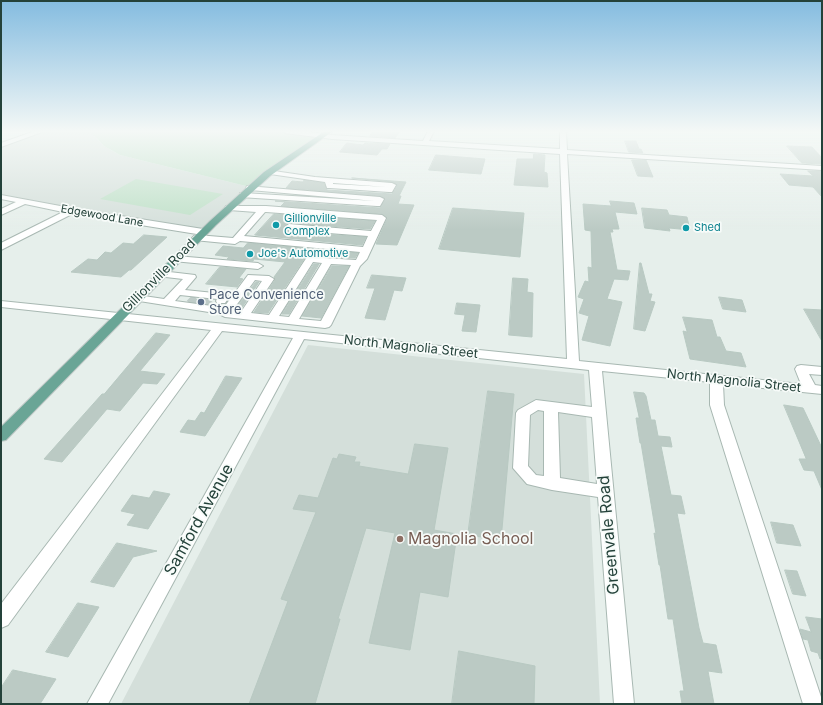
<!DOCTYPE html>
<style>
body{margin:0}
#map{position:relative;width:823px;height:705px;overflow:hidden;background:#e6efeb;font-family:Inter,sans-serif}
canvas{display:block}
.frame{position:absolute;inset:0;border:2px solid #24423a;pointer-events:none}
</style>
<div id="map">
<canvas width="823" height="705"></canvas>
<div class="frame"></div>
</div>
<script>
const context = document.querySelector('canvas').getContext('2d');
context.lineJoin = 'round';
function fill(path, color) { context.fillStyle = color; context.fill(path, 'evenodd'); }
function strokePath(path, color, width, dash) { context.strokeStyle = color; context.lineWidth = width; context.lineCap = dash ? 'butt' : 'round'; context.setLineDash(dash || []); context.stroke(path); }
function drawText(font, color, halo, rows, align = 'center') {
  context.font = font + ' Inter,sans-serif'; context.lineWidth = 3.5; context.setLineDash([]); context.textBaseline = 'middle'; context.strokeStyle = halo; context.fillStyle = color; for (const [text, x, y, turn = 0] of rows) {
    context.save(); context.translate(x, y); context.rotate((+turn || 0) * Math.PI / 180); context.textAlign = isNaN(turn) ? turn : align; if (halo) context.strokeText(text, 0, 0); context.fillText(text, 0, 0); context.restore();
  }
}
fill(new Path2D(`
 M42,131H90L104,146L120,155L250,187L202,231L1,196V146Z
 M308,345L584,374L600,704H121Z`), '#d4dfda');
fill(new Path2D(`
 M90,131H284L320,136L250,187L120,155L104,146Z
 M136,179L223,194L190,215L100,199Z`), '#bfe0c8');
const building = new Path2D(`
 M373,131H400L395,138L370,136Z
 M625,141H636L639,149H641L643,153L629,152Z
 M347,143L363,145L365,143L390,144L387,149H382L377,155L340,152Z
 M787,146L812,147L822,158V164L802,163Z
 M534,154L545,155L544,172L547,173L548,187L514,185L517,159H533Z
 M436,155L485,159L481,174L429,170Z
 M632,160H646L653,177L638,176Z
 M808,171H822V197L813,187L789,185L780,174L813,176Z
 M352,178L406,182L399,196H401L398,204L414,205L397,245L376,244L387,219L382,214L281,206L285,202L275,201L380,208L385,199L380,196L286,188L292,181L303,182L304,180L324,183L327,190L392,194L397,186V184L392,182Z
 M610,201L634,203L637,214L615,212L619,229H612L613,232H610L617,270L630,271L628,280L614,279L607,299L622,302L610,346L582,340L589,316L579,313L584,299L578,297L585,281L589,282L588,267L592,268L591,231L585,230L583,204L611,206Z
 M453,208L524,213L520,257L439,249Z
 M642,208L667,210L669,215L687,217L690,230L669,228L670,231L645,228Z
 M274,214L375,221L370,229L289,223L284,227L289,232L366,237L362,245L255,235Z
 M144,235L167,237L131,270H129L121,277L71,272L88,259L97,260L105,252L111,253L123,243L133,244Z
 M248,243L358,253L355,258L306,256L268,313L254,312L275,280L274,277L285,262L254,259L253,261L227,259L229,257L215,255L223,246L243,248Z
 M640,263H641L649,294H652L650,301L655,302L645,331L634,329Z
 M314,264H319L289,314H282Z
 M332,266H349L321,318L302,316Z
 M220,267L246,269L239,278L243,279L237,287L206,284Z
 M372,275L406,278L402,291L394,290L385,320L365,318L375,288H367Z
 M513,278L528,279L527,292L533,293L532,337L509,335Z
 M256,282H259L241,309L236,308Z
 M719,297L742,300L746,312L723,309Z
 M457,303L480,305L476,332L462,331L465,315L455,314Z
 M804,309L822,310V341Z
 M683,317L712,320L717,337H720L726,351L741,353L746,367L690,359L683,331L687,332Z
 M156,333L170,335L140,371L165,374L157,384L143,383L120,411L107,409L62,462L44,459L102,394H104Z
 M226,376L242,378L205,436L180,432L188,420L195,421L201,412L204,413Z
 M488,391L514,394L501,540L468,535Z
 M634,392L644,393L646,396L651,420H655L658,436L670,437L672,447L661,446L671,495L681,496L685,514L677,513L699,628L703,643L716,645L722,673L708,671L714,704H682L680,691H684L673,619H668L660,565H659L654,533L656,534L641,443H640L636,418H639Z
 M784,405L803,408L822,448V490L814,471L804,470L799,459H806Z
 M415,444L448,448L434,530L457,534L448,597L420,592L410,650L369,643L395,533L366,528L338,619H340L315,704H249L288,601L281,599L316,512L293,509L299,495L318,498L333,458L337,459L339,454L356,457L354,462H360L359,466L408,474Z
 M154,491L170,494L148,529L127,525L135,514L121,511L132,495L149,498Z
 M771,522L793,525L801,546L777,543Z
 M117,543L157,551L133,557L114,587L91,582Z
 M785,570L797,571L806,596L793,594Z
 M78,603L99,607L68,657L46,652Z
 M806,617L822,619V659H820L818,653L811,651L808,640L803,639L800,629L811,632Z
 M459,651L535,666L534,704H452Z
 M13,670L56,679L40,704H1V688Z`);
fill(building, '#bbcac4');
strokePath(building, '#b8c9c2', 1);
strokePath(new Path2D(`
 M191,305L197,299
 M205,306L210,300`), '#bfccc8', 12, [12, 6]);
const minor = new Path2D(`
 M35,131H45L1,147V143Z
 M282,131H301L332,135L423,141L428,131H434L429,141L560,149V131H566L567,150L822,166V170L567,154L579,361L801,384L795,369L797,366L801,365L822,367V375L809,374L815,385L822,386V394L723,384L724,405L822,700V704H803L710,405V382L602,371L634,704H614L598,497L552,490L527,484L513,468L516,413L518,410L536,400L592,407L589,370L304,339L108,704H87L293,338L222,331L8,625L1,628V604L211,330L1,307V301L567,359L560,154L332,139L285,133ZM538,410L544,411V476L536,475L528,466L530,415ZM558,412L592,417L597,484L560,478Z
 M267,170L315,177L392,183L396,185L392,192H389L330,188H327L325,182L270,174H267ZM333,183L387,187L333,184Z
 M247,186L380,197L384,199L380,206H377L240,197V193H243L375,201L250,190L246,188Z
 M1,195L71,208L203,229L207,232L203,235L72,214L1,250V243L63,212L25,204L1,215V209L16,202L1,199Z
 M226,206H266L382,215L386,218L367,259L360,266L331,325L329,327L325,328L225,317L219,314L248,275L269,276L274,279L251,313L269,315L307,257L356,260L360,252L240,241L235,244L194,240L192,238L194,236L197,235L233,238L256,212L229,210L225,208ZM265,212H266L377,220L371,231L289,224L285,227L289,230L368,236L363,247L244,236ZM313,262L322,263L289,317L279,316ZM331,264L351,265L321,321L299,319ZM255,280L262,281L241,312L232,311Z
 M176,256L258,263L263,266L258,269L173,261L171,259L173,257Z
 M161,271L195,275L196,277L185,290L224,294L229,297L225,303H217L216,301L217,299L180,295L175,301L212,306L217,304L221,305L222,307L219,312L215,313L133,300L132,298L137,295L164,299L183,279L157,276L156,274L157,272Z`);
const major = new Path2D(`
 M325,131H333L270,176L216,225L6,440L1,441V427L210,221L264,172Z`);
strokePath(minor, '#a8b8b2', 2);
strokePath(major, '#c2cac8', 2);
fill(minor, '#fff');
fill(major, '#6aa596');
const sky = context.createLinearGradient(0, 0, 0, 230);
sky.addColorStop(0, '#84bce0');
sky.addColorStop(0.57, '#f4f8f6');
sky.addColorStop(1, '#f4f8f600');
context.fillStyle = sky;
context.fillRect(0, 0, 823, 230);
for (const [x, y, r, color] of [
 [276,225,4,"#0f9aa8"],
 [686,228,4,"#0f9aa8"],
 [250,254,4,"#0f9aa8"],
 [201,302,4,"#5c6f8a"],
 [400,539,4,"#8d6e63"]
]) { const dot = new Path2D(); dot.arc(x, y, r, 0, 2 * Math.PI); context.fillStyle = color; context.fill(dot); strokePath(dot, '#f7fbf9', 1.5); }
drawText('11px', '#24423a', '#f7fbf9', [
 ["Edgewood Lane",102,216,10]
]);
drawText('11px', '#0d838f', '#f7fbf9', [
 ["Gillionville",284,219],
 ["Complex",284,232],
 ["Shed",694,228],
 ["Joe's Automotive",258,254]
], 'left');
drawText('13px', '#24423a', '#f7fbf9', [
 ["Gillionville Road",159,276,-45],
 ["North Magnolia Street",411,347,6],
 ["North Magnolia Street",734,381,6]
]);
drawText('13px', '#4e5e75', '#f7fbf9', [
 ["Pace Convenience",209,295],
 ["Store",209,310]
], 'left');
drawText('16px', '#24423a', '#f7fbf9', [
 ["Samford Avenue",199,520,-61],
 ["Greenvale Road",609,535,-95]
]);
drawText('16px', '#785e54', '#f7fbf9', [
 ["Magnolia School",408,539]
], 'left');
</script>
